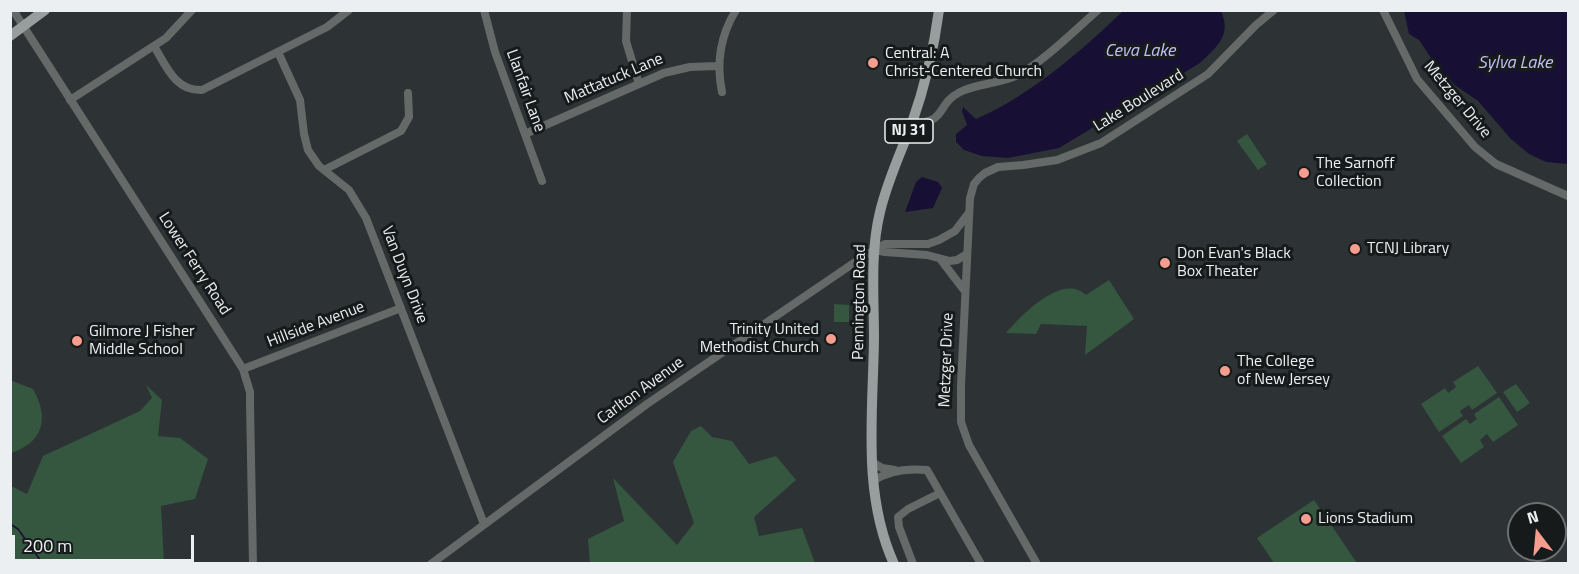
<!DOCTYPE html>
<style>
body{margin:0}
#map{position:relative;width:1579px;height:574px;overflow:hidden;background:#2d3335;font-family:"Titillium Web",sans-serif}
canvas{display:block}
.frame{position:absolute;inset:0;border:12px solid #ebeff1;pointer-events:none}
.north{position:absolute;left:1507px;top:502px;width:60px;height:60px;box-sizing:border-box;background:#171a1b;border:2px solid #6c6f71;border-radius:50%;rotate:344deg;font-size:16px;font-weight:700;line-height:24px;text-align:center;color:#ebeff1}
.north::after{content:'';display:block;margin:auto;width:21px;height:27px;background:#f59d8e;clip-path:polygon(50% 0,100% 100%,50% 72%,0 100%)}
.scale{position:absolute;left:12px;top:535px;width:182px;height:27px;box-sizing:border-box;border:3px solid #ebeff1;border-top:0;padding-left:8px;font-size:18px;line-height:21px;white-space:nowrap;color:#ebeff1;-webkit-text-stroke:4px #171a1b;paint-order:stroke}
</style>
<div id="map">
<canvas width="1579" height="574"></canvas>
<div class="frame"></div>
<div class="north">N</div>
<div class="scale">200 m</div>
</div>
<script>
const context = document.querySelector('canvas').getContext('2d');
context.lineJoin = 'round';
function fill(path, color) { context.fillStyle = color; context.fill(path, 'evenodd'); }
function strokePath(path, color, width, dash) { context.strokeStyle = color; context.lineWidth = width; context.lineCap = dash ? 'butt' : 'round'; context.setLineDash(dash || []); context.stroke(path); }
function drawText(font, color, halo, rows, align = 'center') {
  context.font = font + ' "Titillium Web",sans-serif'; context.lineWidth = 6; context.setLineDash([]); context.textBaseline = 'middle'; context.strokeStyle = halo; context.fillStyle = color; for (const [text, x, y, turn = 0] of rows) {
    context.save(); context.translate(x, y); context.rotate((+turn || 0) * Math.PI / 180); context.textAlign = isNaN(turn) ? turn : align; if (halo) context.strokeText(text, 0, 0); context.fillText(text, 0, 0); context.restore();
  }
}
fill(new Path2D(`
 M1247,134L1267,164L1258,170L1237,141Z
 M1109,280L1134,319L1085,355L1087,326L1041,324L1036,334L1006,333C1020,317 1054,281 1078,290C1081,291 1084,293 1086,295Z
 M834,304L849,305V322H834Z
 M1478,366L1497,393L1472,410L1469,405L1460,411L1463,416L1439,432L1421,404L1445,388L1448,393L1456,387L1453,382Z
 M10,380L33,389C50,418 43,443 11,453Z
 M1516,384L1530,403L1517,412L1503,392Z
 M146,385L162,400L158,436L180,438L208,459L195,499L161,506L164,563H11V486L27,494L43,456L140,411L152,398Z
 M1499,397L1518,425L1493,442L1487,434L1480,440L1484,447L1461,463L1442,436L1466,419L1470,424L1477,419L1474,414Z
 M701,426L712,437L732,441L749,464L776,456L796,480L754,517L759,536L802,528L815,563H590L588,539L624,521L613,478L677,545L694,523L673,462L691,431Z
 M1314,500L1357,563H1274L1257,538Z`), '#35563f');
fill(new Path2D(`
 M1221,11C1232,35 1217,47 1200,63L1059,148L1008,158L982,156L964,150L956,142V134L967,125L962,111L963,107L976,119C1031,95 1080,52 1123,11Z
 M1404,11H1568V164L1546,162L1529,154L1511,139L1478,101L1456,86L1437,67L1419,40L1409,34Z
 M922,177L938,182L942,188L933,208L905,212L916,182Z`), '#181034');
strokePath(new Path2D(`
 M10,524L18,529L43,564`), '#181034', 1.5);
strokePath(new Path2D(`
 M13,10L243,369L250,392V404L253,564
 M484,10L495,52L542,181
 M627,10L626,41L639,84
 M1383,10L1417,79L1475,147L1496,164L1568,196
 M154,46C166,66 175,91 202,90L327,27L349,10
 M278,52L300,100L304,134L308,150L319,166L349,190L366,218L484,524
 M722,92C716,63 720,36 736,10
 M70,100L166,38L192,10
 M912,123C948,123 935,105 960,92C978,83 1000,84 1018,75C1043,62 1075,30 1098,10
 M525,134L664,73L690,67L718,66
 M324,170L401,131L409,117L408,93
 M875,250L885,252L927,255L950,261L957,260L967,254
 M941,260L964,290
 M243,369L401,308
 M872,462L882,468L895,470
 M873,481C889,470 907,468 927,470L981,564
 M431,564L647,404L864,256L885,244H928L939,240L955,231L968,214
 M913,564L899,527L898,517L908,509L940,493
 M1037,564L969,445L961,422V385L970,198L974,184L979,178L985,173L998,167L1023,165L1057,160L1101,143L1208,74L1256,25L1274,10`), '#656968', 8);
strokePath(new Path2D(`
 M10,36L45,10
 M894,564C862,494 873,414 874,339C874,296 870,253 880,212C887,182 900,154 911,126C924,89 934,49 939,10`), '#979e9d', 10);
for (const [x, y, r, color] of [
 [873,63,6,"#f59d8e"],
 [1304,173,6,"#f59d8e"],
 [1355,249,6,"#f59d8e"],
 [1165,263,6,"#f59d8e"],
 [831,339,6,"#f59d8e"],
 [77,341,6,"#f59d8e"],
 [1225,371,6,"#f59d8e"],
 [1306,519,6,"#f59d8e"]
]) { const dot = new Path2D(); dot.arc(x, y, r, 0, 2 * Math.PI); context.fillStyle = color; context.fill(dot); strokePath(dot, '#171a1b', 2); }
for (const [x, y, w] of [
 [909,131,48]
]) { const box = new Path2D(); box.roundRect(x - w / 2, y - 12, w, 24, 4.5); context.fillStyle = '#171a1b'; context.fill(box); strokePath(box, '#ebeff1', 1.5); }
drawText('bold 15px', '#ebeff1', null, [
 ["NJ 31",909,131]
]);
drawText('16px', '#ebeff1', '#171a1b', [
 ["Central: A",885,54],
 ["Christ-Centered Church",885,72],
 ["The Sarnoff",1316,164],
 ["Collection",1316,182],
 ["TCNJ Library",1367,249],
 ["Don Evan's Black",1177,254],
 ["Box Theater",1177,272],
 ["Trinity United",819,330,"right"],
 ["Methodist Church",819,348,"right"],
 ["Gilmore J Fisher",89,332],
 ["Middle School",89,350],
 ["The College",1237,362],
 ["of New Jersey",1237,380],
 ["Lions Stadium",1318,519]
], 'left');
drawText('16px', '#ebeff1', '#171a1b', [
 ["Mattatuck Lane",614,79,-23],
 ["Llanfair Lane",525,91,70],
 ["Metzger Drive",1457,100,50],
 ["Lake Boulevard",1139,101,-32],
 ["Lower Ferry Road",194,264,57],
 ["Van Duyn Drive",404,275,69],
 ["Pennington Road",860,302,-89],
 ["Hillside Avenue",316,325,-21],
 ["Metzger Drive",947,360,-88],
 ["Carlton Avenue",641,391,-36]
]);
drawText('italic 18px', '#c3bef6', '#171a1b', [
 ["Ceva Lake",1140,52],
 ["Sylva Lake",1515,64]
]);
</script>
